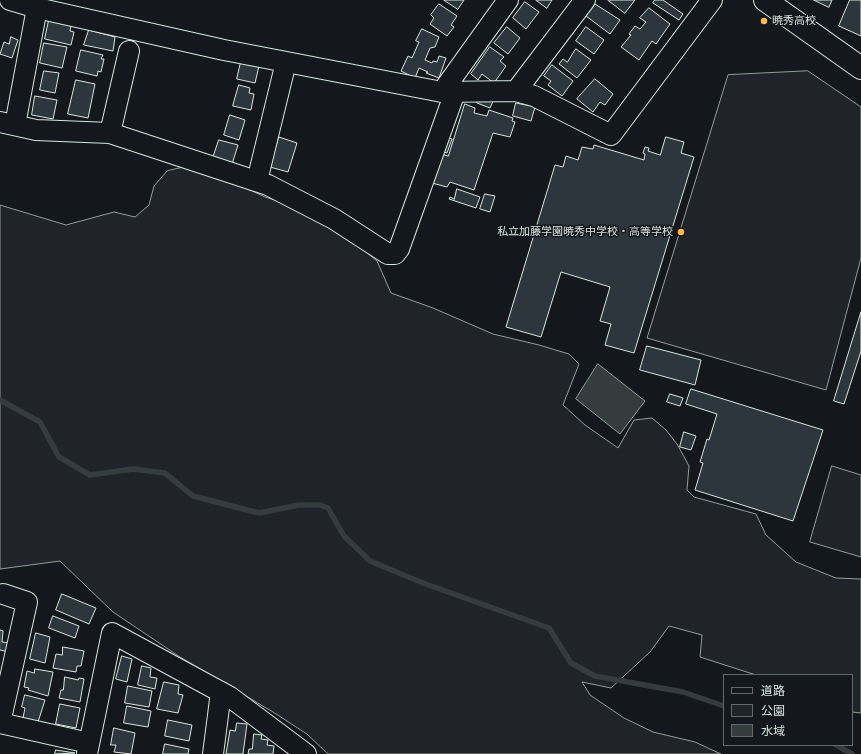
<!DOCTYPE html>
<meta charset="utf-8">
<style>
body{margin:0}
#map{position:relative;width:861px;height:754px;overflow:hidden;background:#14181c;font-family:"Sofia Sans Condensed","Noto Sans JP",sans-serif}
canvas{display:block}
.legend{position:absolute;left:723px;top:674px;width:130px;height:72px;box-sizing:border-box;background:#14181c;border:1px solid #626a69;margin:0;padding:5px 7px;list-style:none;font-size:12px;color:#d8e6dc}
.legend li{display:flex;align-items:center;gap:8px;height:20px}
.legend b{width:20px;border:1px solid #626a69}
</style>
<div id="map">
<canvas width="861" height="754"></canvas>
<ul class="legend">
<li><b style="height:5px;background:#14181c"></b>道路</li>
<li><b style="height:11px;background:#202428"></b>公園</li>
<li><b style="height:11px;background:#363b3e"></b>水域</li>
</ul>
</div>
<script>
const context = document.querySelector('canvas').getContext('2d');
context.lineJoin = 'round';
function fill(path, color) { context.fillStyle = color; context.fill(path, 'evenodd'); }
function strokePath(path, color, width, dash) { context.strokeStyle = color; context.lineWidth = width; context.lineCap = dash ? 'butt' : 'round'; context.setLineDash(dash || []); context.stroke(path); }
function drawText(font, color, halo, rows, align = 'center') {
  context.font = font + ' "Sofia Sans Condensed","Noto Sans JP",sans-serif'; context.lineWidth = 3; context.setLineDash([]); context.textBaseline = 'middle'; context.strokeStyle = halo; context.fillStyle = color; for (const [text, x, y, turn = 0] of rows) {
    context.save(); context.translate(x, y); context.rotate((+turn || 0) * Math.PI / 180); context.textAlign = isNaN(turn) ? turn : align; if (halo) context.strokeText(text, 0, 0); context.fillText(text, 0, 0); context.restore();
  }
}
const green = new Path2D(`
 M808,71L861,107V258L826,390L647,338L728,75Z
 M184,167L220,176L265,197L296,207L327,220L377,261L391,293L433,308L493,334L539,345L569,354L579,364L563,405L585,425L618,448L634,420L652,418L666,430L677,444L689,466L687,490L694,497L756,514L766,535L796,562L836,578L861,579V713L852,712V675H756L700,657L702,635L669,626L650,652L611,688L582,682L590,695L624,718L653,732L695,742L721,754H328L307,734L273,712L180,657L113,612L60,561L0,569V205L66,225L114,212L135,217L149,205L154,186L167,171Z
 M832,466L861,475V557L810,542Z`);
fill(green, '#202428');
strokePath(green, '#939e99', 1);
const water = new Path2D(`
 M598,364L645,401L620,434L576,399Z`);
fill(water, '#363b3e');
strokePath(water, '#939e99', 1);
strokePath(new Path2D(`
 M0,400L40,422L59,457L90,475L133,469L165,473L193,496L259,513L299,505H320L328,508L344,536L370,561L423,583L549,628L571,663L595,676L683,692L724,706
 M836,745L852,754`), '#363b3e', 5.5);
const building = new Path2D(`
 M444,0H464L458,9Z
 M536,0H552L547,8Z
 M608,0H635L625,13Z
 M655,0H663L683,14L679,20L653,3Z
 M814,0H832L829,7Z
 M850,0H861V36L839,26Z
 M525,2L539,12L526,29L513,18Z
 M439,4L457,16L451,25L454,27L447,36L430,24L434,18L431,15Z
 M595,4L620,20L610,34L586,16Z
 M649,8L670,24L656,44L652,41L639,60L621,47L631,35L629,34L635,26L640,29L646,22L640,18Z
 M49,20L71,25L70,31L74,32L71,45L45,39Z
 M507,27L520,38L508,54L494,43Z
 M586,27L604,40L594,54L576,41Z
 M422,29L439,37L435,47L430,48L425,60L432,63L433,61L437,62L439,56L446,58L439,78L426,73L428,72L419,68L415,78L401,71L408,56L412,58L419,42L416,41Z
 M89,30L115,37L113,51L84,45Z
 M11,37L18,40L12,58L0,54L4,42L9,44Z
 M44,43L67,47L62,68L40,63Z
 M490,47L504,57L500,61L506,66L494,83L482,74L478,80L471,74Z
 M576,49L591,60L577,78L559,64L563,59L567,62Z
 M81,50L103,55L101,59H104L101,72L98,71L97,76L76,71Z
 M241,62L259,66L255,83L237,79Z
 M552,65L573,81L562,96L548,85L551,81L544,76Z
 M44,71L59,73L55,93L40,90Z
 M595,79L613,94L605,105L600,102L593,112L577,99Z
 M76,80L95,84L88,118L68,114Z
 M239,85L250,88L249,93L254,94L251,110L233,106Z
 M35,96L57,100L53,119L32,115Z
 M494,99L490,108L477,103V101Z
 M516,103L535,107L531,121L513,116Z
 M465,104L475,108L474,113L487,116L489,110L513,118L512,121L515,122L510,137L493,133L474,190L450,182L447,187L432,183L441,154L448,156Z
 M230,115L245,120L239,140L224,135Z
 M279,137L297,143L288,172L270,167Z
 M446,137L452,139L447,153L442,151Z
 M666,137L684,142L681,153L694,157L634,353L605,345L611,324L600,321L610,287L561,272L541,337L506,327L555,165L563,167L566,156L578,160L582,147L593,149L594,145L644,160L645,154L643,153L645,147L649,148L648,151L660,155Z
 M219,140L238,145L232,164L213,158Z
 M457,189L480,197L476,208L449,199L450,197L454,199Z
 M485,194L495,196L490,212L480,209Z
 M861,312V351L844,404L834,401Z
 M647,346L701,360L695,385L640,370Z
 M691,389L823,430L793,521L695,490L703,463L700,462L707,439L709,440L717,414L686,404Z
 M670,394L683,398L680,406L667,402Z
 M684,432L696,436L691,450L680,447Z
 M62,594L96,608L89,624L56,610Z
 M53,616L79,626L75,638L49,628Z
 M0,630L3,631L2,642L11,643L9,652L0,650Z
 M36,633L50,637L45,663L30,659Z
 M63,647L84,651L81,666H77L76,672L53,668L56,654L62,655Z
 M122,656L132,659L127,682L116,679Z
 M142,666L151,668L150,677L157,678L155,689L138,685Z
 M35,669L53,672L48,696L28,690L29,688L24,687L27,671L34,673Z
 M65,677L78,680L79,678L84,679L80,702L59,698L61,690H63Z
 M164,682L179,685L178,694L183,695L178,713L157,709Z
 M128,686L152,691L149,707L125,703Z
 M25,695L45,700L38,722L23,718L25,708L22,707Z
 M60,704L80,708L76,728L56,724Z
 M127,706L151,711L148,727L124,723Z
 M168,720L192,725L189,741L165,736Z
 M237,723L247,724L243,754H226L230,730L235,731Z
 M114,728L135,733L131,754L114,752L116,745H111Z
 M254,734L262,735L261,739L268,740L267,745L274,746L273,754H248L249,749H252Z
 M165,744L189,749L188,754H163Z
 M56,750L75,753L55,754Z`);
fill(building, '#2c363c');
strokePath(building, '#d8e6dc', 1);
const minor = new Path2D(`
 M10,0L37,8L224,50L442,92L516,91L534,96L611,135L712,0
 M516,91L585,0
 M442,92L508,0
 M0,122L36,130L110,133L268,185L334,219L388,254H395L399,249L455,92
 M15,125L37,8
 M110,133L129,51
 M257,181L286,62
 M3,594L27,602L0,723L89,743
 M87,754L112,633L230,697L306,754
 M213,754L221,692`);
const major = new Path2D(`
 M765,0L861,68`);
strokePath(minor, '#d8e6dc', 22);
strokePath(major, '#d8e6dc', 24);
strokePath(minor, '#14181c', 20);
strokePath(major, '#14181c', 22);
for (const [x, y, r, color] of [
 [764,21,4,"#ffb74d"],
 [681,232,4,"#ffb74d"]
]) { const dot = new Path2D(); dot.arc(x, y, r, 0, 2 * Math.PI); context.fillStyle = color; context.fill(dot); strokePath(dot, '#14181c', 1.5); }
drawText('11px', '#d8e6dc', '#14181c', [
 ["暁秀高校",772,21],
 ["私立加藤学園暁秀中学校・高等学校",673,232,"right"]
], 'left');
</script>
